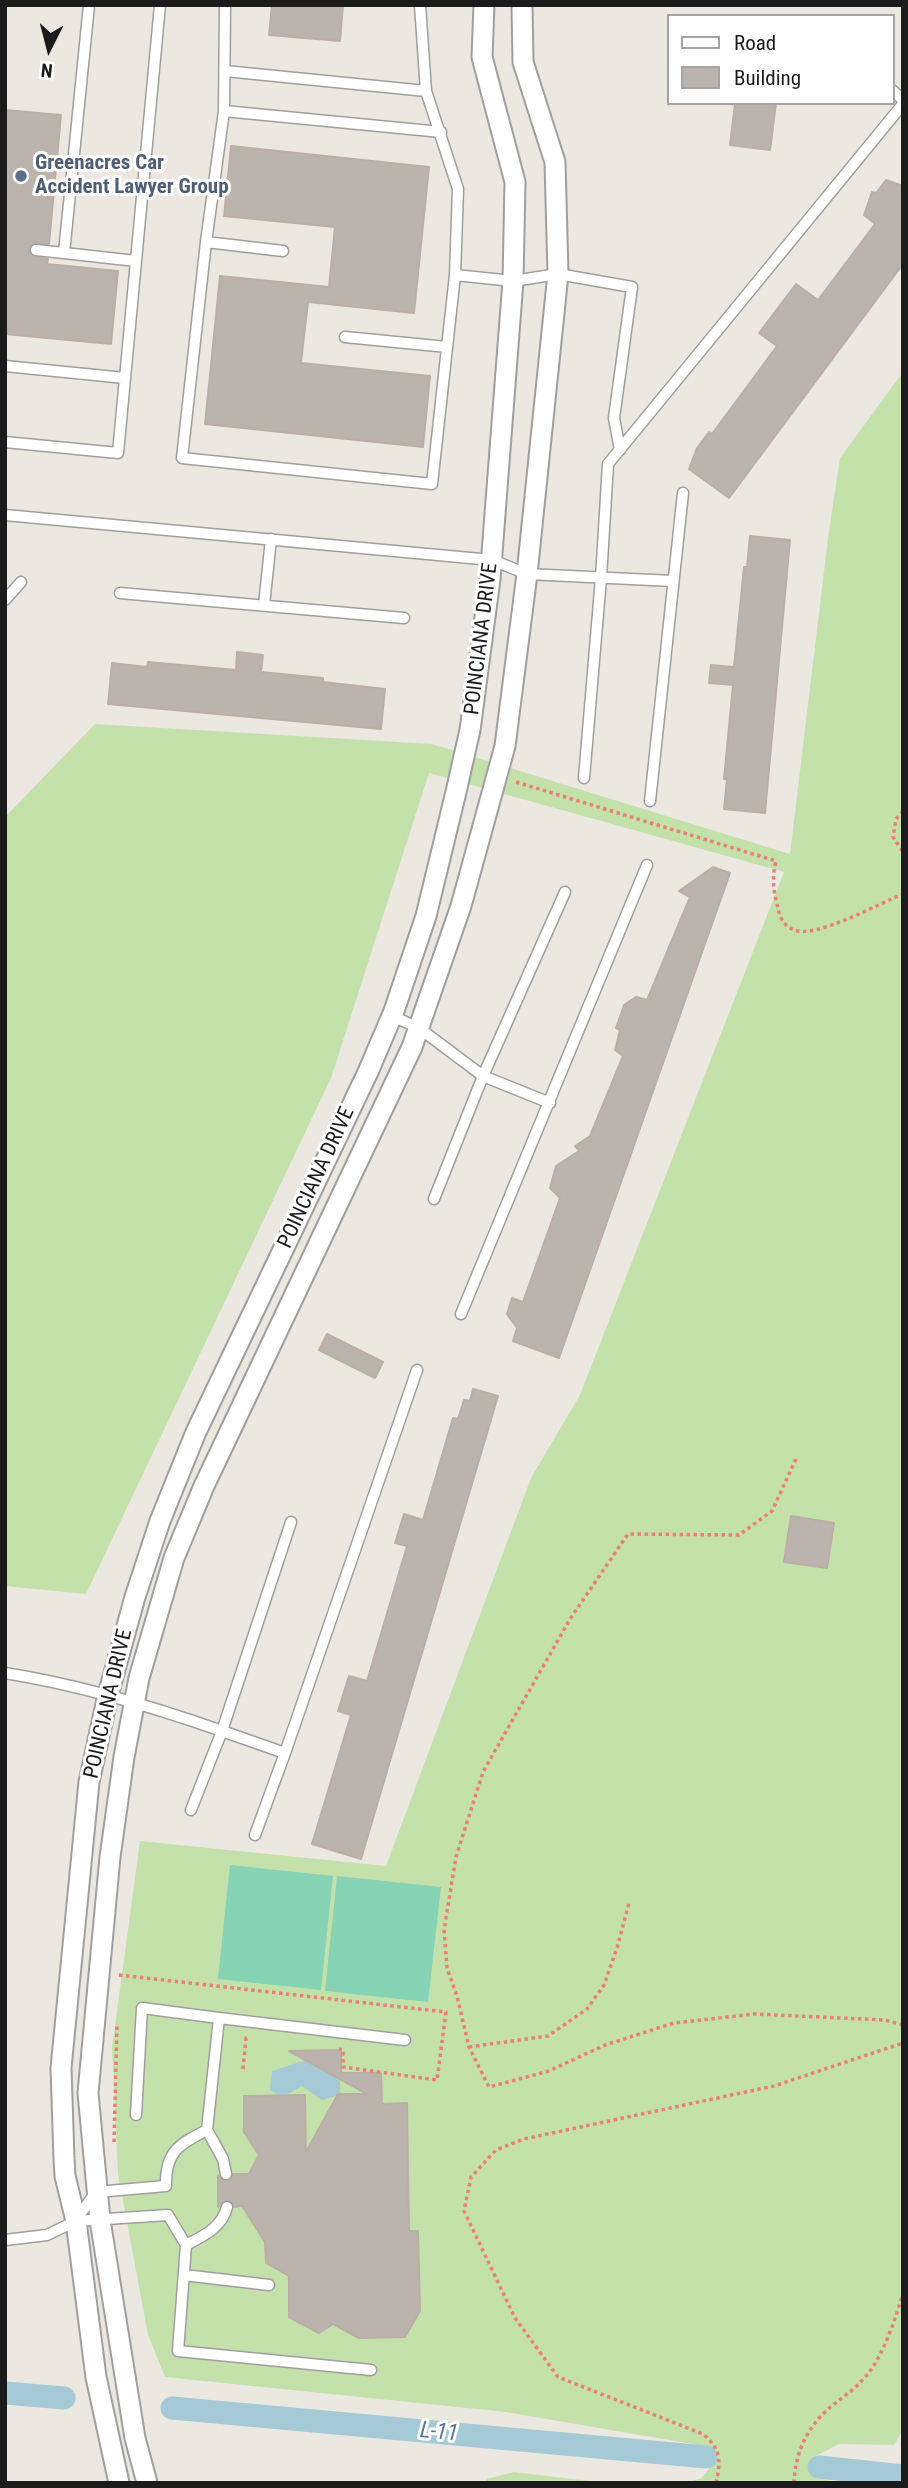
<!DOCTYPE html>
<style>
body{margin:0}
#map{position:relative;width:908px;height:2488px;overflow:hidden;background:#ebe8e1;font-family:"Roboto Condensed",sans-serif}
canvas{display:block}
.frame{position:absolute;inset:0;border:7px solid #1b1b1b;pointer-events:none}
.legend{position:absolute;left:667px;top:14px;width:228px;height:91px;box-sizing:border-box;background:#fff;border:2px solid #a4a4a4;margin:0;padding:9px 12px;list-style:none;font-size:21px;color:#1b1b1b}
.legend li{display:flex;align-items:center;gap:14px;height:35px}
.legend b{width:35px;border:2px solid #a4a4a4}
.north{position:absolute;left:14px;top:14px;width:70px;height:70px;-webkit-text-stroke:5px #fff;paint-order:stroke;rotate:186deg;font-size:19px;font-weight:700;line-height:28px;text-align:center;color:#1b1b1b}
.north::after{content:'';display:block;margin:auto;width:24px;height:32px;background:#1b1b1b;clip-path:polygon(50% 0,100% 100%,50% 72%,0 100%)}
</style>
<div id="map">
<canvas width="908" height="2488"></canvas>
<div class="frame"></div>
<ul class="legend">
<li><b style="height:9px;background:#fff"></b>Road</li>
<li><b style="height:19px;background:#bbb4ae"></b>Building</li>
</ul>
<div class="north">N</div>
</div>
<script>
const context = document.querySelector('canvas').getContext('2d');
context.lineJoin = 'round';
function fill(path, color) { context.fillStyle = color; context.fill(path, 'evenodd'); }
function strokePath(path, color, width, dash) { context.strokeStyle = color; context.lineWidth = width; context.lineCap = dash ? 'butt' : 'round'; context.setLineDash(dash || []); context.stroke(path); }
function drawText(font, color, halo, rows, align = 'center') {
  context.font = font + ' "Roboto Condensed",sans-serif'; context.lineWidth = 6; context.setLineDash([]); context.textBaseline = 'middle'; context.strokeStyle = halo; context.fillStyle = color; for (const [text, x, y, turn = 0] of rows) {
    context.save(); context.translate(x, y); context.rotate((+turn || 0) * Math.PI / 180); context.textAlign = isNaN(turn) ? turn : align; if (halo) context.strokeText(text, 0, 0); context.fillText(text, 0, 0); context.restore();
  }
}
fill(new Path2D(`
 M903,372V2430L894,2445L839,2444L814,2457L813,2477L839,2483H685L702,2478L713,2463L704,2446L506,2412L165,2377L148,2335L118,2174L112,2048L140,1841L386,1866L531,1478L580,1395L784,872L429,773L331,1078L86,1594L5,1586V817L95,724L432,744L790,854L828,538L840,458Z
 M514,2472L606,2483H486L487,2479Z`), '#c5e1ab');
fill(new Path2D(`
 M230,1865L333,1876L321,1990L218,1979Z
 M337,1876L441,1887L428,2002L325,1991Z`), '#86d3b6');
fill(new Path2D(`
 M306,2060L340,2080V2095L322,2100L302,2086L283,2097L270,2090L272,2071Z`), '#a5cad5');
strokePath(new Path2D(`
 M5,2393L64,2398
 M172,2408L706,2457
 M819,2467L903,2476`), '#a5cad5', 23);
const building = new Path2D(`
 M272,5H343L340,41L269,35Z
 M735,103H776L770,150L730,145Z
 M5,110L61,115L49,244L34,243L30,246L29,252L35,257L48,259L47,264L118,271L111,344L5,334Z
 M231,146L429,167L414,313L308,302L301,363L430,376L423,447L205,424L220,276L329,287L335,227L224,216Z
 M886,180L903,186V264L729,498L689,469L697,448L709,432L712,434L777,346L759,333L796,284L818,300L875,224L864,215L872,192L876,193Z
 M750,536L790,540L765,813L724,809L727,779H724L733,685L709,683L711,665L734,667L744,567H747Z
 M237,652L263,655L261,672L323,678V682L385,689L381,729L108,704L112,663L147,667L148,662L236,670Z
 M713,867L730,873L559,1358L513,1341L517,1328L507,1314L512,1298L523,1302L560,1198L550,1188L556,1166L579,1151L575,1146L590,1136L623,1056L615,1050L620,1030L616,1028L624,1005L636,997L647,1000L690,897L679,891Z
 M327,1334L383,1362L375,1378L319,1350Z
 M473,1389L498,1396L361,1859L312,1844L351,1715L338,1711L349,1676L367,1681L407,1546L395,1543L404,1514L423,1520L453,1418L458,1419L464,1400L470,1401Z
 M791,1516L834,1523L827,1568L784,1562Z
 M341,2050V2073H381L382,2104L407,2103L409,2231H418L420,2311L405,2337L359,2338L333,2324L319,2333L289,2317V2276L266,2263L265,2242L242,2206L234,2207L232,2202L226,2200L218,2207V2175L221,2179L227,2181L231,2179L233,2174H249L259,2155L244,2132V2096L305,2095L306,2152L338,2094H367L289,2051Z`);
fill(building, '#bbb4ae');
strokePath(building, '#bbafa5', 2);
const lane = new Path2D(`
 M89,5L64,253L136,261
 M420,5L426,91L458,189L455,275
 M225,71L426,91
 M892,90L903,100
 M224,111L441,132
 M206,242L224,111L225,5
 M36,250L64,253
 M283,251L206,242L182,458L432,484L455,275L513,281L558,274L632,287L614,418L620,450
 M345,337L447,347
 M5,366L125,378
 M5,442L118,453L160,5
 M5,515L492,560L527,574L673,581
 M120,593L404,618
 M5,600L21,582
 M264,605L271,539
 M584,778L601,578L608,464L903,104
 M650,801L683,493
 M392,1016L419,1028L483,1076L550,1103
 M434,1199L483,1076L565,892
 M461,1314L647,865
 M5,1673C80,1685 151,1706 222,1731L291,1522
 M191,1810L222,1731L285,1753L417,1370
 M255,1835L285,1753
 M136,2115L142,2008L219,2018
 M226,2174L223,2159L207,2130L219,2018L405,2040
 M76,2220L96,2192L166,2186C165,2152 179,2144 207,2130
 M5,2240L47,2235L76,2221L168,2215L186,2245L178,2351L371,2370
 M186,2245C203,2236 222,2228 227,2207
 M184,2275L269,2285`);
const street = new Path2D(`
 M119,2483L96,2377L76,2221L65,2176L64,2159L61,2068L89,1782L108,1695L135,1597L160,1521L196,1432L368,1072L394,1011L426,916L456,792L470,730L490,579L513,281L515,182L482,57L484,5
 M147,2483L135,2438L100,2220L88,2093L110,1857L124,1757L139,1678L174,1558L204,1486L412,1047L461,906L505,746L527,574L558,274L555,162L523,62L522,5`);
strokePath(lane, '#9f9f9f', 13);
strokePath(street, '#9f9f9f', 23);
strokePath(new Path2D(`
 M516,782L776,861C772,877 773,888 777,904C779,915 782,925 794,930C816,939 880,903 903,894
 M903,811L896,819L893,837L903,852
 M796,1459L772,1511L739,1535L628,1534L570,1619L483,1772L456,1857L444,1930L447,1968L457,1996L469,2047L489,2087L549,2071L605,2045L674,2023L754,2014L885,2020L903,2025
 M119,1975L446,2012L437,2080L343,2067V2050L339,2049
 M469,2047L548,2036L587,2009L604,1985L617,1948L629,1903
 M243,2069L246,2038L248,2039
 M114,2142L117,2024
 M716,2483C721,2461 721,2449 703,2434L558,2377L515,2318L464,2211L471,2177L496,2150L524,2139L774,2086L903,2043
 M794,2483C795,2455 805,2431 826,2411C839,2399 854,2391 866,2376C883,2357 896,2317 903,2293`), '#ea8073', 3.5, [3.5, 3.5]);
strokePath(lane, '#fff', 10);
strokePath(street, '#fff', 19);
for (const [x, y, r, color] of [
 [21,176,7,"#5c6f8a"]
]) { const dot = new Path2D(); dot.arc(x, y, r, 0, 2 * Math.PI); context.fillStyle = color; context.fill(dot); strokePath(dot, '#fff', 2.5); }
drawText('bold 21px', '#4e5e75', '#fff', [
 ["Greenacres Car",35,164],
 ["Accident Lawyer Group",35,188]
], 'left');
drawText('21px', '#1b1b1b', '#fff', [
 ["POINCIANA DRIVE",482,639,-83],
 ["POINCIANA DRIVE",317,1178,-65],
 ["POINCIANA DRIVE",109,1704,-77]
]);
drawText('italic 23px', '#52789f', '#fff', [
 ["L-11",439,2433,5]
]);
</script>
